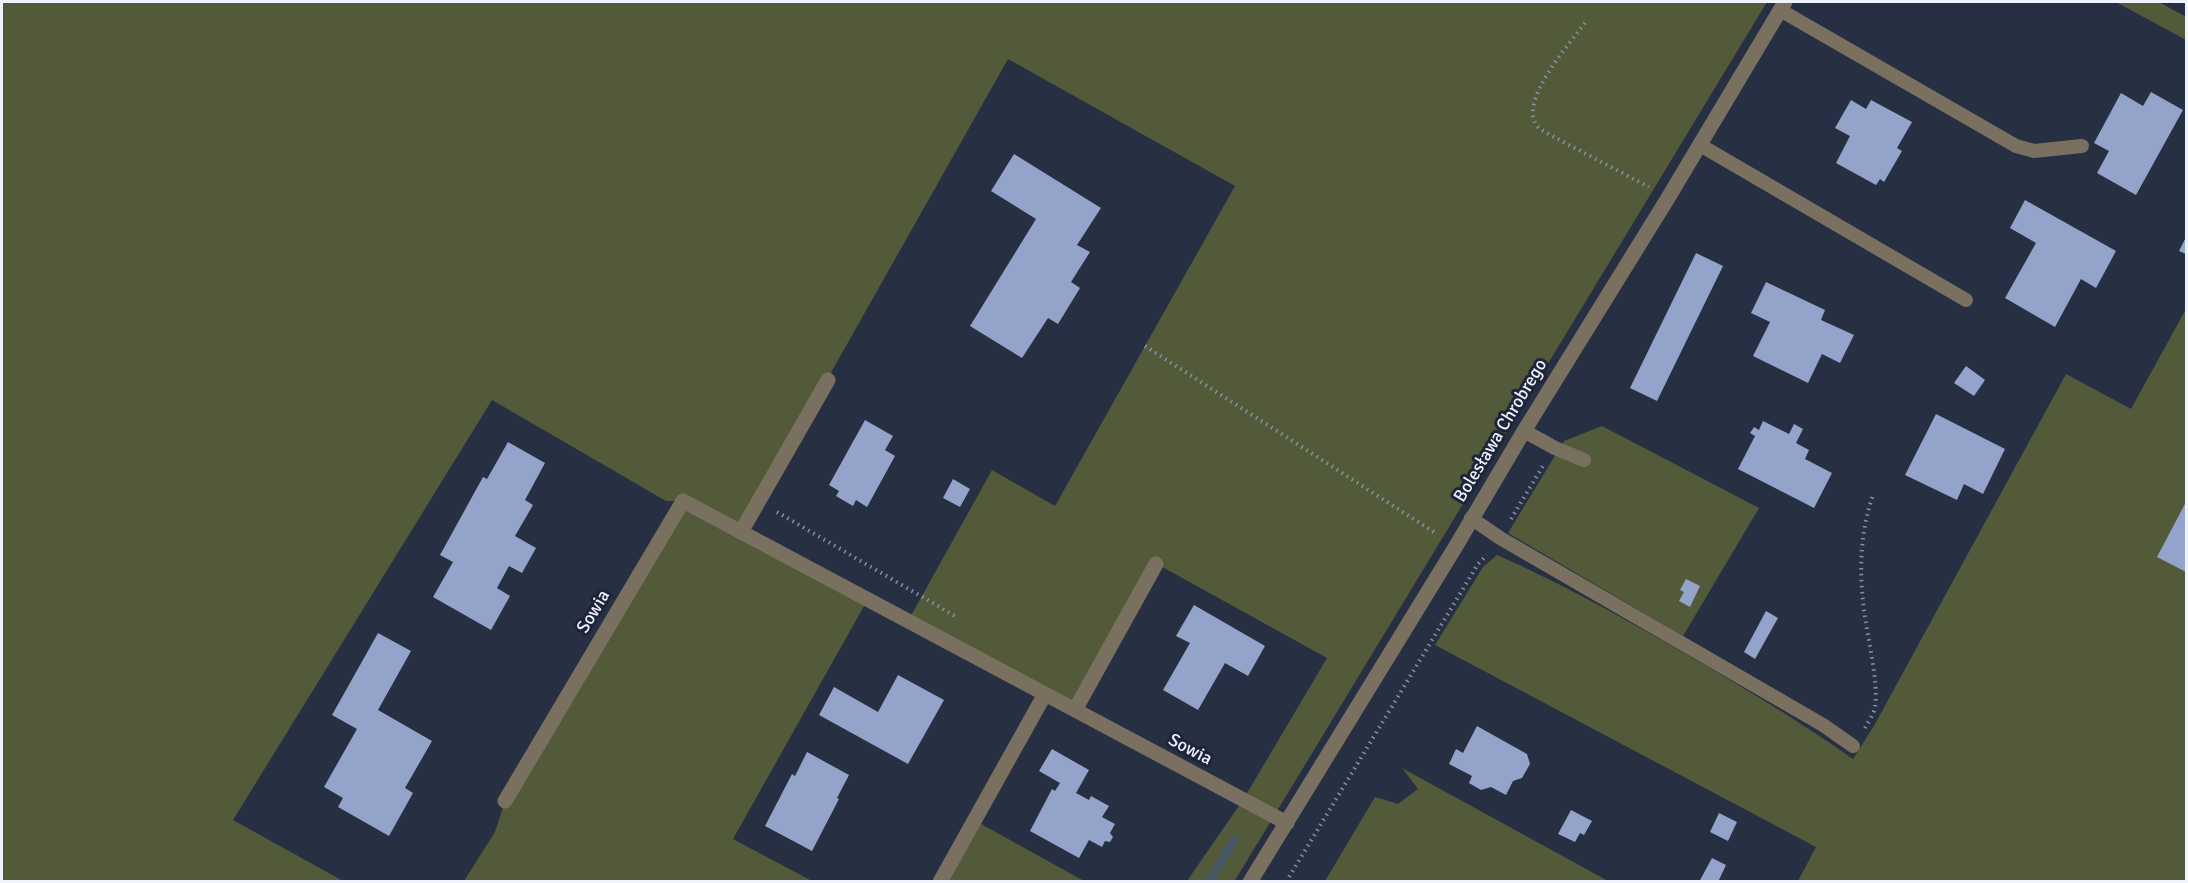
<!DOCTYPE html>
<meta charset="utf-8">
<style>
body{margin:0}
#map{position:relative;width:2188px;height:883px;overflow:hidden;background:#272f43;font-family:Signika,sans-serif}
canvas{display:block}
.frame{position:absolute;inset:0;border:3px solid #eef3fd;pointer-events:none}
</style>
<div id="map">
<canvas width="2188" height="883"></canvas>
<div class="frame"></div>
</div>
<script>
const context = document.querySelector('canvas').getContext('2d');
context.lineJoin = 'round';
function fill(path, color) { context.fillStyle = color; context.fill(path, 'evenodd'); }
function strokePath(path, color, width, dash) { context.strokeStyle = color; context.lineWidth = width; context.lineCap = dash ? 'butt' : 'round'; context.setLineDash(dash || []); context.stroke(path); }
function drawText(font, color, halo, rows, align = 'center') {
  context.font = font + ' Signika,sans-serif'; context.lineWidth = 6; context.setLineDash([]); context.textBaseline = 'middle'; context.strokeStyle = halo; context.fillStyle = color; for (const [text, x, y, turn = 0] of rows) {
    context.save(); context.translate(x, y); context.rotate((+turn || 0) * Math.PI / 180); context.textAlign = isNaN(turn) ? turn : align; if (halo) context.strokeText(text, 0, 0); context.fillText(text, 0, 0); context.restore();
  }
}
fill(new Path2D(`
 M2,2H1767L1234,882L1187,881L1243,800L1327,658L1157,564L1075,710L908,621L992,470L1055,506L1235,186L1008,59L741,532L868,599L733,839L812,881H464L495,832L505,801L682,501H666L492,400L233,820L343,881H2Z
 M2116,2H2159L2186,17V40Z
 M2186,309V881H1798L1816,847L1435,645L1483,567L1497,555C1554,580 1609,610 1663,641C1728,678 1792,716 1853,759L1875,724L2066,374L2131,409Z
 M1602,426L1759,508L1683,636L1508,533L1564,441Z
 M1402,768L1608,881H1325L1375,797L1398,804L1418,789Z
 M974,820L1084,881L940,882Z`), '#535a3a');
strokePath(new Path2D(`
 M1209,882L1235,839`), '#475962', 9);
fill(new Path2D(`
 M2151,92L2183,110L2136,195L2097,173L2109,151L2094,143L2121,93L2143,106Z
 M1851,100L1866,109L1871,100L1912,122L1897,148L1902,151L1884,182L1880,179L1876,185L1836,163L1850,136L1835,128Z
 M1014,154L1101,208L1077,245L1090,252L1071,282L1080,288L1058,324L1048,318L1022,358L970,326L1036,219L991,191Z
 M2025,200L2116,251L2096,288L2081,279L2055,327L2005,298L2036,243L2010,228Z
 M2186,237V254L2179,251Z
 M1696,253L1723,266L1657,401L1630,388Z
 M1766,282L1825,310L1821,320L1854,335L1840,363L1822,354L1808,383L1753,356L1770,322L1751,313Z
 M1966,366L1985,380L1974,396L1954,383Z
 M1936,414L2005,449L1983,494L1964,484L1957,500L1905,475Z
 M865,420L893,436L885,450L895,456L867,507L856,500L853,506L836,496L839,491L829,485Z
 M1763,421L1789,434L1794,424L1803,429L1796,443L1809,450L1805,459L1832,473L1814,508L1738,469L1755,436L1750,433L1754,427L1759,430Z
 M508,442L545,463L525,500L533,505L515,536L536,548L522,573L509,566L497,588L510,596L491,630L433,597L453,562L440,555L483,477L487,479Z
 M953,479L970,489L960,507L943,498Z
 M2186,502V572L2157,557Z
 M1686,579L1700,586L1690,607L1679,601L1684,592L1680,590Z
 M1194,605L1265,646L1248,676L1225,663L1198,710L1163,690L1190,643L1176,636Z
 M1766,611L1778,618L1755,659L1744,652Z
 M378,633L411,651L378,710L432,741L405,788L413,793L389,836L338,807L343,798L324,787L357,729L332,715Z
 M898,675L944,700L908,764L819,715L834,687L878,712Z
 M1477,726L1527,754L1530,764L1522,778L1513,781L1506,795L1491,787L1481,790L1469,783L1472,776L1449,764L1456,749L1463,753Z
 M1052,749L1089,770L1076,793L1089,800L1091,796L1109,806L1102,817L1115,824L1110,833L1113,837L1110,842L1105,841L1102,847L1089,840L1079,858L1030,831L1052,789L1055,791L1060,783L1039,771Z
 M807,752L849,775L837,798L839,799L812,851L765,826L792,774L795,776Z
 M1571,810L1592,821L1584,835L1580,833L1575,842L1558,834Z
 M1719,813L1737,822L1728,841L1710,832Z
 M1712,858L1726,865L1718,882H1699Z`), '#93a3ca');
strokePath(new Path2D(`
 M1585,23C1571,42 1516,103 1538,127C1541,130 1546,132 1550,135L1649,187
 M1145,346L1437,534
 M777,512L955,616
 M1511,519L1543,466
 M1865,728C1868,722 1874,714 1875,707C1879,682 1867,636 1864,610C1859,571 1860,532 1873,495
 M1286,882L1478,564L1487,555`), '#89909f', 4, [1.5, 4.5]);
strokePath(new Path2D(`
 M1780,10L2016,146L2034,151L2082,146
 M1700,145L1966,300
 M1524,431L1555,448L1584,460
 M1471,518L1500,538L1823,725L1853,746`), '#7a7060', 14);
strokePath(new Path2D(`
 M741,532L828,380
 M1075,710L1156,564
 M505,801L683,501L1287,823
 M940,882L1045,694
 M1250,882L1456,546L1524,431L1668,198L1785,2`), '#7a7060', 15);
drawText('18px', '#eef3fd', '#1e2538', [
 ["Bolesława Chrobrego",1501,431,-59],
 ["Sowia",594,612,-59],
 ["Sowia",1190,750,28]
]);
</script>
